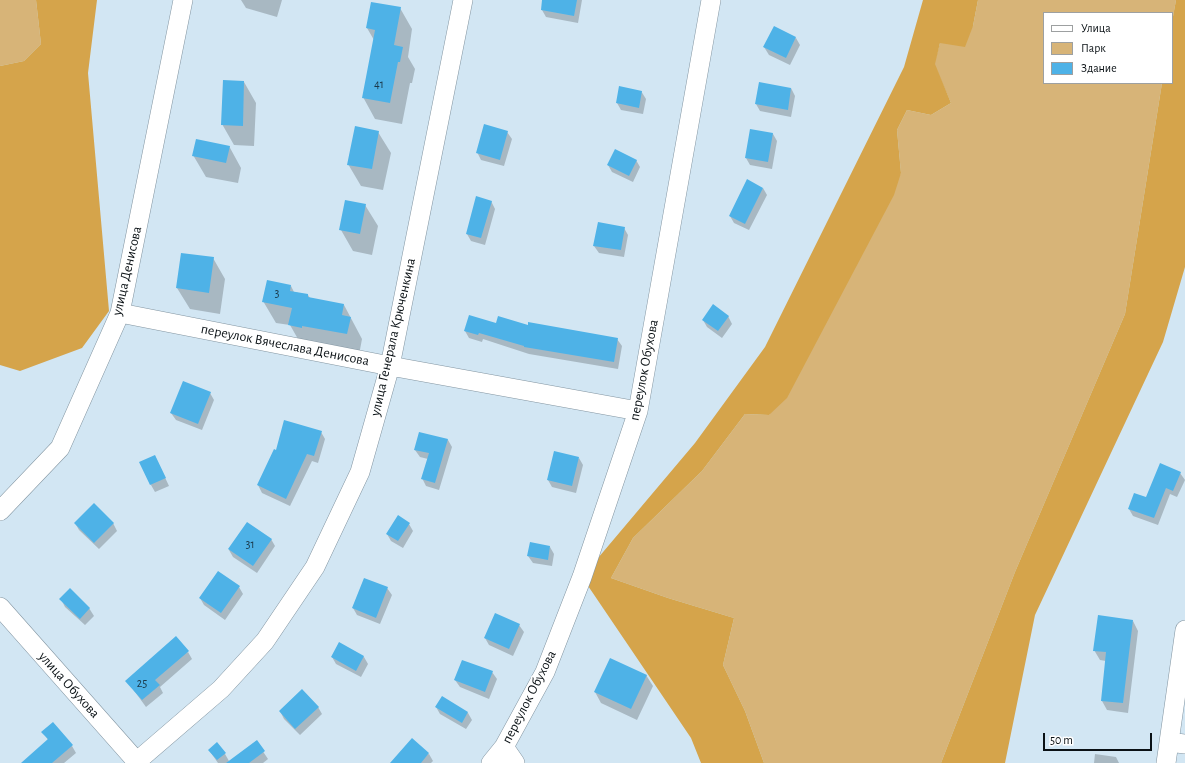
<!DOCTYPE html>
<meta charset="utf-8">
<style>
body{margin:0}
#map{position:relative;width:1185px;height:763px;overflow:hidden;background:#d2e6f3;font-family:"Alegreya Sans",sans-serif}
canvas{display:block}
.legend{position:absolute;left:1043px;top:12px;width:130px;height:72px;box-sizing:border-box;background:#fff;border:1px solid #9da0a1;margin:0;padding:5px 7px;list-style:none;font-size:12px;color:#0a1115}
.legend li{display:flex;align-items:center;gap:8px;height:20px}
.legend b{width:20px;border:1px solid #9da0a1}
.scale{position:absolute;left:1043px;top:733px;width:109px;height:18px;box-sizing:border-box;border:2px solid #0a1115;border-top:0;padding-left:5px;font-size:12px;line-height:14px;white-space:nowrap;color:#0a1115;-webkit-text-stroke:3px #fff;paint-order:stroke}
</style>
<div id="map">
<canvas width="1185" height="763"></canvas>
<ul class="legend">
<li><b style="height:5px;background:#fff"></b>Улица</li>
<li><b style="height:11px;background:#d7b478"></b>Парк</li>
<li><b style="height:11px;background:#4eb2e7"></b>Здание</li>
</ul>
<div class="scale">50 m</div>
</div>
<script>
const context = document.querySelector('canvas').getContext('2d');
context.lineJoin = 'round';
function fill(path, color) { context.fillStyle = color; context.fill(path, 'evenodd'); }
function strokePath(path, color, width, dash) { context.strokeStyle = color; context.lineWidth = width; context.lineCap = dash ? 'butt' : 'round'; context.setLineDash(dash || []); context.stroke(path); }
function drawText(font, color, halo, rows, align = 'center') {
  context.font = font + ' "Alegreya Sans",sans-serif'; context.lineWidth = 3.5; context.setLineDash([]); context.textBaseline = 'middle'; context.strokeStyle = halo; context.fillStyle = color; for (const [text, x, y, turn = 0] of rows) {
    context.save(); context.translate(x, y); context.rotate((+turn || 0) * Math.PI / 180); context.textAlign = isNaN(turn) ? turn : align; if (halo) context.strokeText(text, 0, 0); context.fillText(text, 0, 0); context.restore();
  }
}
fill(new Path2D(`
 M0,0H36L41,44L24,61L0,66Z
 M978,0H1176L1172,22V13H1044V83H1162L1125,314L1015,572L941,763H764L745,711L723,665L734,618L668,598L611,578L633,538L702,471L745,414L769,415L901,173L897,130L907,110L931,115L951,103L934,64L940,43L973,26Z`), '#d7b478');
fill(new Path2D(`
 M36,0H97L88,73L109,311L82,348L20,371L0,365V66L24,61L41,44Z
 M923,0H978L973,26L965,47L940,43L935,64L951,103L931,115L907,110L897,130L901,173L894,195L787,398L769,415L745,414L702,471L633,538L611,578L668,598L734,618L723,665L745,711L764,763H701L691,738L582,577L695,443L765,347L904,67Z
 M1176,0H1185V267L1163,342L1035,615L1005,763H941L1015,572L1125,314L1162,83H1172V22Z`), '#d5a44b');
fill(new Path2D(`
 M241,0H282L277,17L246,8Z
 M543,0H582L578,23L546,17L542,10Z
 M400,8L412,29L408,57L415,69L412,83H410L402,124L375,119L363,97L374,40L367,28Z
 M796,38L800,45L790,65L769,55L764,47Z
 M244,82L256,103L254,146L234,145L222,124Z
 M791,88L795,96L791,117L760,111L756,104Z
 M641,91L646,99L643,114L621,110L617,103Z
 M751,130L773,134L777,141L772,169L750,165L746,158Z
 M378,132L391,153L383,190L361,186L348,164Z
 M507,132L512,139L504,166L481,160L477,152Z
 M229,146L241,168L238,183L206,177L193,155Z
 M636,160L640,167L633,182L612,172L608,165Z
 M763,188L767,195L749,230L734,223L730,216Z
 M491,201L495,209L485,245L471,241L467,234Z
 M365,205L378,226L372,255L353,251L341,230Z
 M624,228L628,235L624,257L599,253L594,246Z
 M213,258L225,279L220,314L190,309L177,288Z
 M291,286L294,292L308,295L310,298L344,305L362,339L359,355L302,346L290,325L276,323L263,301Z
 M728,316L732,324L722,338L707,327L703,320Z
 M497,324L529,326L617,339L622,346L618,369L529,354L483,339L482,342L469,338L465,331Z
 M210,393L214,400L202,430L176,420L171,413Z
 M321,432L325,439L318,463L312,461L290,506L262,493L258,485L276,452Z
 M420,433L448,440L452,447L439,490L426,486L422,478L428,459L420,457L415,450Z
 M155,456L169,486L155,492L151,485Z
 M579,458L583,465L576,493L552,487L548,480Z
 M1180,473L1185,480L1177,497L1170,494L1158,525L1133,516L1129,509L1146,499Z
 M75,523H113L117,531L99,549L79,530Z
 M409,524L413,531L403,548L391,541L387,534Z
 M271,539L275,546L257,573L233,557L229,550Z
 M550,547L554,554L552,566L533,563L528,556Z
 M239,587L243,594L225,620L204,605L200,598Z
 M387,588L392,595L380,624L357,615L353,608Z
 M61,599L89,608L94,616L85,625L65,607Z
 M1133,621L1138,631L1128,713L1107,710L1102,701L1106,661L1100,660L1094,650Z
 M519,625L524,632L513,656L489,645L485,638Z
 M339,644L364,657L368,664L361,677L336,664L332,657Z
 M188,652L192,659L160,687L163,693L146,707L127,681Z
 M492,672L497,679L489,699L460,687L455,680Z
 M646,675L653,686L637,720L601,703L595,692Z
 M442,698L468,713L472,720L466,729L440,714L436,707Z
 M318,707L322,714L300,735L284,719L280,711Z
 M43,732L72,746L76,753L64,763H22L48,740Z
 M256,741L268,759L263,763H231Z
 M209,750L225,754L229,761L227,763H218Z
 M429,754L433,761L431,763H393Z
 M1095,754L1116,757L1119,763H1094Z`), '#0003');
fill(new Path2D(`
 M542,0H577L574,16L541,10Z
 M371,2L401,7L394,45L403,47L400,62H398L390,103L362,98L375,30L366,28Z
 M774,26L796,37L786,58L763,47Z
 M223,80L244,81L243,126L221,125Z
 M759,82L791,88L788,110L755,104Z
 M619,86L642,91L639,108L616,103Z
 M484,124L508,131L500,160L476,153Z
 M355,126L379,131L372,169L347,165Z
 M750,129L773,133L768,162L745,158Z
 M196,139L230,146L226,163L192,156Z
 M615,149L637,160L629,176L607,165Z
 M747,179L763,188L745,224L729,216Z
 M476,196L492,201L481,238L466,234Z
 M345,200L366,204L360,234L339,230Z
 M598,222L625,227L621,250L593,246Z
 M181,253L214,257L209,293L176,288Z
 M267,280L291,285L290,291L308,294V297L344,304L342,315L351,317L347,334L302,326V328L288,325L292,308L262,302Z
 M713,304L729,316L718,331L702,320Z
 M469,315L496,323L498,316L528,325V322L618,338L614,362L524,347V346L479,333L478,335L464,331Z
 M183,381L211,392L198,424L170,413Z
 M284,420L322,431L314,456L307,454L286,499L257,485L274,449L276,450Z
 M419,432L448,439L435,483L421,479L429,453L414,450Z
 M554,451L579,457L572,486L547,480Z
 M155,455L166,478L150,485L139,462Z
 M1160,463L1181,472L1173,491L1166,488L1154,518L1128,509L1134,493L1146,497Z
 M94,503L114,523L94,543L74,523Z
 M398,515L410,523L398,541L386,534Z
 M247,522L272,539L253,566L228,549Z
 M530,542L550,546L548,560L527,556Z
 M218,571L240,586L221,613L199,598Z
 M364,578L388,587L376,618L352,608Z
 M70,588L90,608L80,619L59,599Z
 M495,613L520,624L509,649L484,638Z
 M1098,615L1133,620L1123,703L1101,701L1106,652L1093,651Z
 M176,636L189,651L155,680L160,685L142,700L125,681Z
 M339,642L364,656L356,671L331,657Z
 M610,658L647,675L631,709L594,692Z
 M462,660L493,671L485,692L454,680Z
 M302,689L319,707L295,729L279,711Z
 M442,696L468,712L462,723L435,707Z
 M53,722L73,745L52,763H21L48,739L41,732Z
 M412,738L429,753L421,763H390Z
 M257,740L265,751L249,763H226Z
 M217,742L226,753L217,760L208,750Z`), '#4eb2e7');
const minor = new Path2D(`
 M120,313L390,366L638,411
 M0,511L60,448L120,313L183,0
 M0,607L138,763
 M1169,742L1185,744
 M504,747L515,763
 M135,763L221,689L265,641L315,567L360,472L390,366L463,0
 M491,763L504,747L545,672L582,577L638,411L711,0
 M1166,763L1185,630`);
strokePath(minor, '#8395a1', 20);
strokePath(minor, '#fff', 19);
drawText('12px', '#1b394a', null, [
 ["41",379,84],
 ["3",277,293],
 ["31",250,544],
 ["25",142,683]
]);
drawText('14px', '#0a1115', '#fff', [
 ["улица Денисова",127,271,-77],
 ["улица Генерала Крюченкина",393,337,-77],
 ["переулок Вячеслава Денисова",285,345,11],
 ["переулок Обухова",644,370,-79],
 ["улица Обухова",69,685,48],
 ["переулок Обухова",529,697,-63]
]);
</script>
